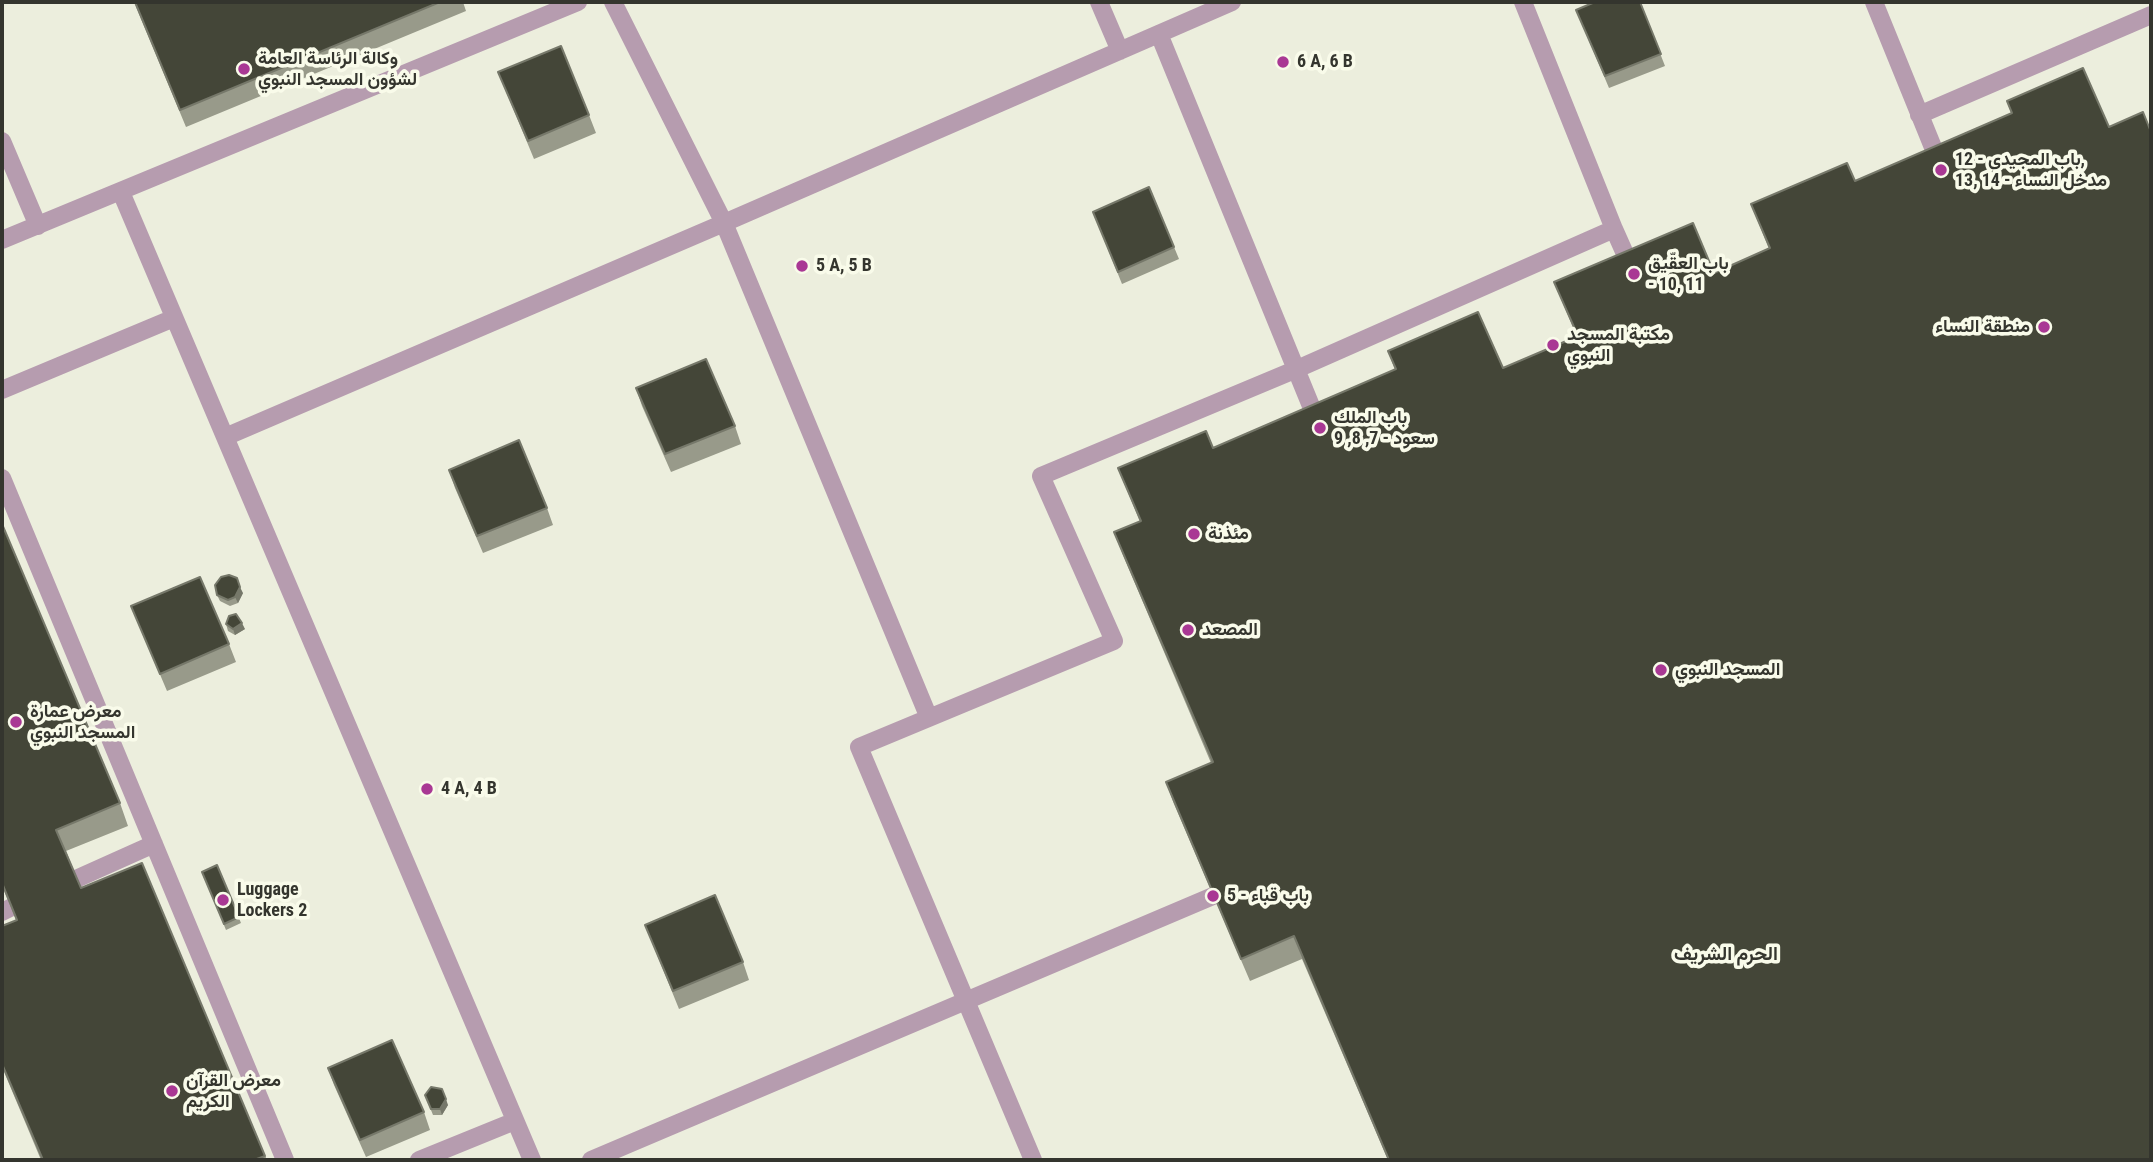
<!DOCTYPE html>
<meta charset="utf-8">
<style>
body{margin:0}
#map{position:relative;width:2153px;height:1162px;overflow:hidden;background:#eceedd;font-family:"Roboto Condensed",sans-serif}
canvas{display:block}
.frame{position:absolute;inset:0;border:4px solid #34352e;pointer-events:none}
</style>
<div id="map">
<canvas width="2153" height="1162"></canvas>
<div class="frame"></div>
</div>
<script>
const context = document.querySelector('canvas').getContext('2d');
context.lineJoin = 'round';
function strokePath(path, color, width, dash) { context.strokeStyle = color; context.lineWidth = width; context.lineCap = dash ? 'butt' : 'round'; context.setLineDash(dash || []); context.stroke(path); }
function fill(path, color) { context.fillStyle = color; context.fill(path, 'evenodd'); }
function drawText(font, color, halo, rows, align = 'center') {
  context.font = font + ' "Roboto Condensed",Vazirmatn,sans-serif'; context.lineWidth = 7; context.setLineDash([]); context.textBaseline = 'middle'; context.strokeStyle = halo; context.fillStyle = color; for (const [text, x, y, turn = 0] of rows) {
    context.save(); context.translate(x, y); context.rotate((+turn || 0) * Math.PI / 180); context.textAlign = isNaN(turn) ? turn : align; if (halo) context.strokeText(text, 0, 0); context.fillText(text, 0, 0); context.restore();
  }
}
strokePath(new Path2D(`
 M613,2L724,223L929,718
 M1099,2L1120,51
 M1874,2L1941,167
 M1159,34L1320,428
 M1919,115L2151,15
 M2,141L38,226
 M121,192L532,1160
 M1614,229L1634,274
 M2,240L578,2
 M2,390L174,318
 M225,437L724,223L1232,2
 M2,478L285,1160
 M76,879L154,844
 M2,912L12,907
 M419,1160L515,1121
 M591,1160L1213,896
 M1033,1160L859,747L1114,641L1041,476L1297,369L1614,229L1523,2`), '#b69caf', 18);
fill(new Path2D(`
 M134,2H463L466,11L186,127Z
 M1640,2L1665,66L1609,88L1576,10Z
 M2083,68L2151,1160H1388L1302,959L1250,981L1174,804L1166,782L1211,763L1123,555L1114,532L1140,522L1118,468L1213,448L1395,370L1388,351L1503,368L1577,337L1554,282L1714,273L1769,249L1751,204L1855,181L2011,113L2007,101Z
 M498,72L589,115L596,133L534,159Z
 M1093,212L1174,247L1179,259L1122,284Z
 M636,388L735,426L741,444L671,472L642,406Z
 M449,470L547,508L553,525L483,553L455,488Z
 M2,524L120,803L128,826L66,851L81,888L142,863L267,1160H41L2,1067V926L16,920L2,886Z
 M243,593L238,603L230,606L220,601L217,595Z
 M131,606L229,644L236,662L167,691Z
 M226,624L245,629L235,635L228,631Z
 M217,865L241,923L226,930L202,872Z
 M645,925L743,962L749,980L679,1009Z
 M328,1068L424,1112L430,1130L366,1157L334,1085Z
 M425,1095L448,1105L442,1115H433Z`), '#989a8a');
fill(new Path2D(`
 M240,587L243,593L238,603L235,597Z
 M242,623L245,629L235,635L233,629Z
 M446,1099L448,1105L442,1115L440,1109Z`), '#76786a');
const building = new Path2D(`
 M135,2H440L180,110Z
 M1595,2H1640L1661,54L1605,76L1576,10Z
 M561,46L589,115L528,141L498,72Z
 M2083,68L2109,127L2143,112L2151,132V1160H1389L1294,936L1241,959L1166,782L1213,762L1114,532L1141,521L1118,468L1206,431L1213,448L1396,369L1388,351L1478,312L1503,368L1578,336L1554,282L1693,223L1714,273L1770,248L1751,204L1847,163L1855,181L2012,113L2007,101Z
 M1149,187L1174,247L1118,272L1093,212Z
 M706,359L735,426L665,454L636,388Z
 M519,440L547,508L477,536L449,470Z
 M2,524L120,803L56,830L81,888L142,863L265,1156L254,1160H43L2,1064V926L17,920L2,883Z
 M229,575L237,578L240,587L235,597L228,600L217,595L215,585L221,577Z
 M200,577L229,644L160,674L131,606Z
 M236,614L242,623L233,629L226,624L229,616Z
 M217,865L239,917L224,924L202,872Z
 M715,895L743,962L673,991L645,925Z
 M392,1040L424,1112L360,1140L328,1068Z
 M431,1087L442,1089L446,1099L440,1109H431L425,1095Z`);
fill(building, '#444638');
strokePath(building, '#76786a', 2);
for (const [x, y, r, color] of [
 [1283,62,7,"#a93894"],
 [244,69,7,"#a93894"],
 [1941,170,7,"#a93894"],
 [802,266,7,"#a93894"],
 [1634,274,7,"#a93894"],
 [2044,327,7,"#a93894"],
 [1553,345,7,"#a93894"],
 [1320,428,7,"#a93894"],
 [1194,534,7,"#a93894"],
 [1188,630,7,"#a93894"],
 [1661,670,7,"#a93894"],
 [16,722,7,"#a93894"],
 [427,789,7,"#a93894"],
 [1213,896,7,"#a93894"],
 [223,900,7,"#a93894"],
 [172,1091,7,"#a93894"]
]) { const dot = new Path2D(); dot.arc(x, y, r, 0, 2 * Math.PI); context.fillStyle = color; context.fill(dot); strokePath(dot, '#f9fbea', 2.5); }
drawText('bold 18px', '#34352e', '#f9fbea', [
 ["وكالة الرئاسة العامة",258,59],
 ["لشؤون المسجد النبوي",258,80],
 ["6 A, 6 B",1297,62],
 ["باب المجيدي - 12,",1955,160],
 ["13, 14 - مدخل النساء",1955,181],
 ["باب العقّيق",1648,264],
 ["- 10, 11",1648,285],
 ["5 A, 5 B",816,266],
 ["منطقة النساء",2030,327,"right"],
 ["مكتبة المسجد",1567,335],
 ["النبوي",1567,356],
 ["باب الملك",1334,418],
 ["سعود - 7, 8, 9",1334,439],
 ["مئذنة",1208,534],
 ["المصعد",1202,630],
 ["المسجد النبوي",1675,670],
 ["معرض عمارة",30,712],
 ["المسجد النبوي",30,733],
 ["4 A, 4 B",441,789],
 ["Luggage",237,890],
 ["Lockers 2",237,911],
 ["باب قباء - 5",1227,896],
 ["معرض القرآن",186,1081],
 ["الكريم",186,1102]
], 'left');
drawText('bold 19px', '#34352e', '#f9fbea', [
 ["الحرم الشريف",1726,955]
]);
</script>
